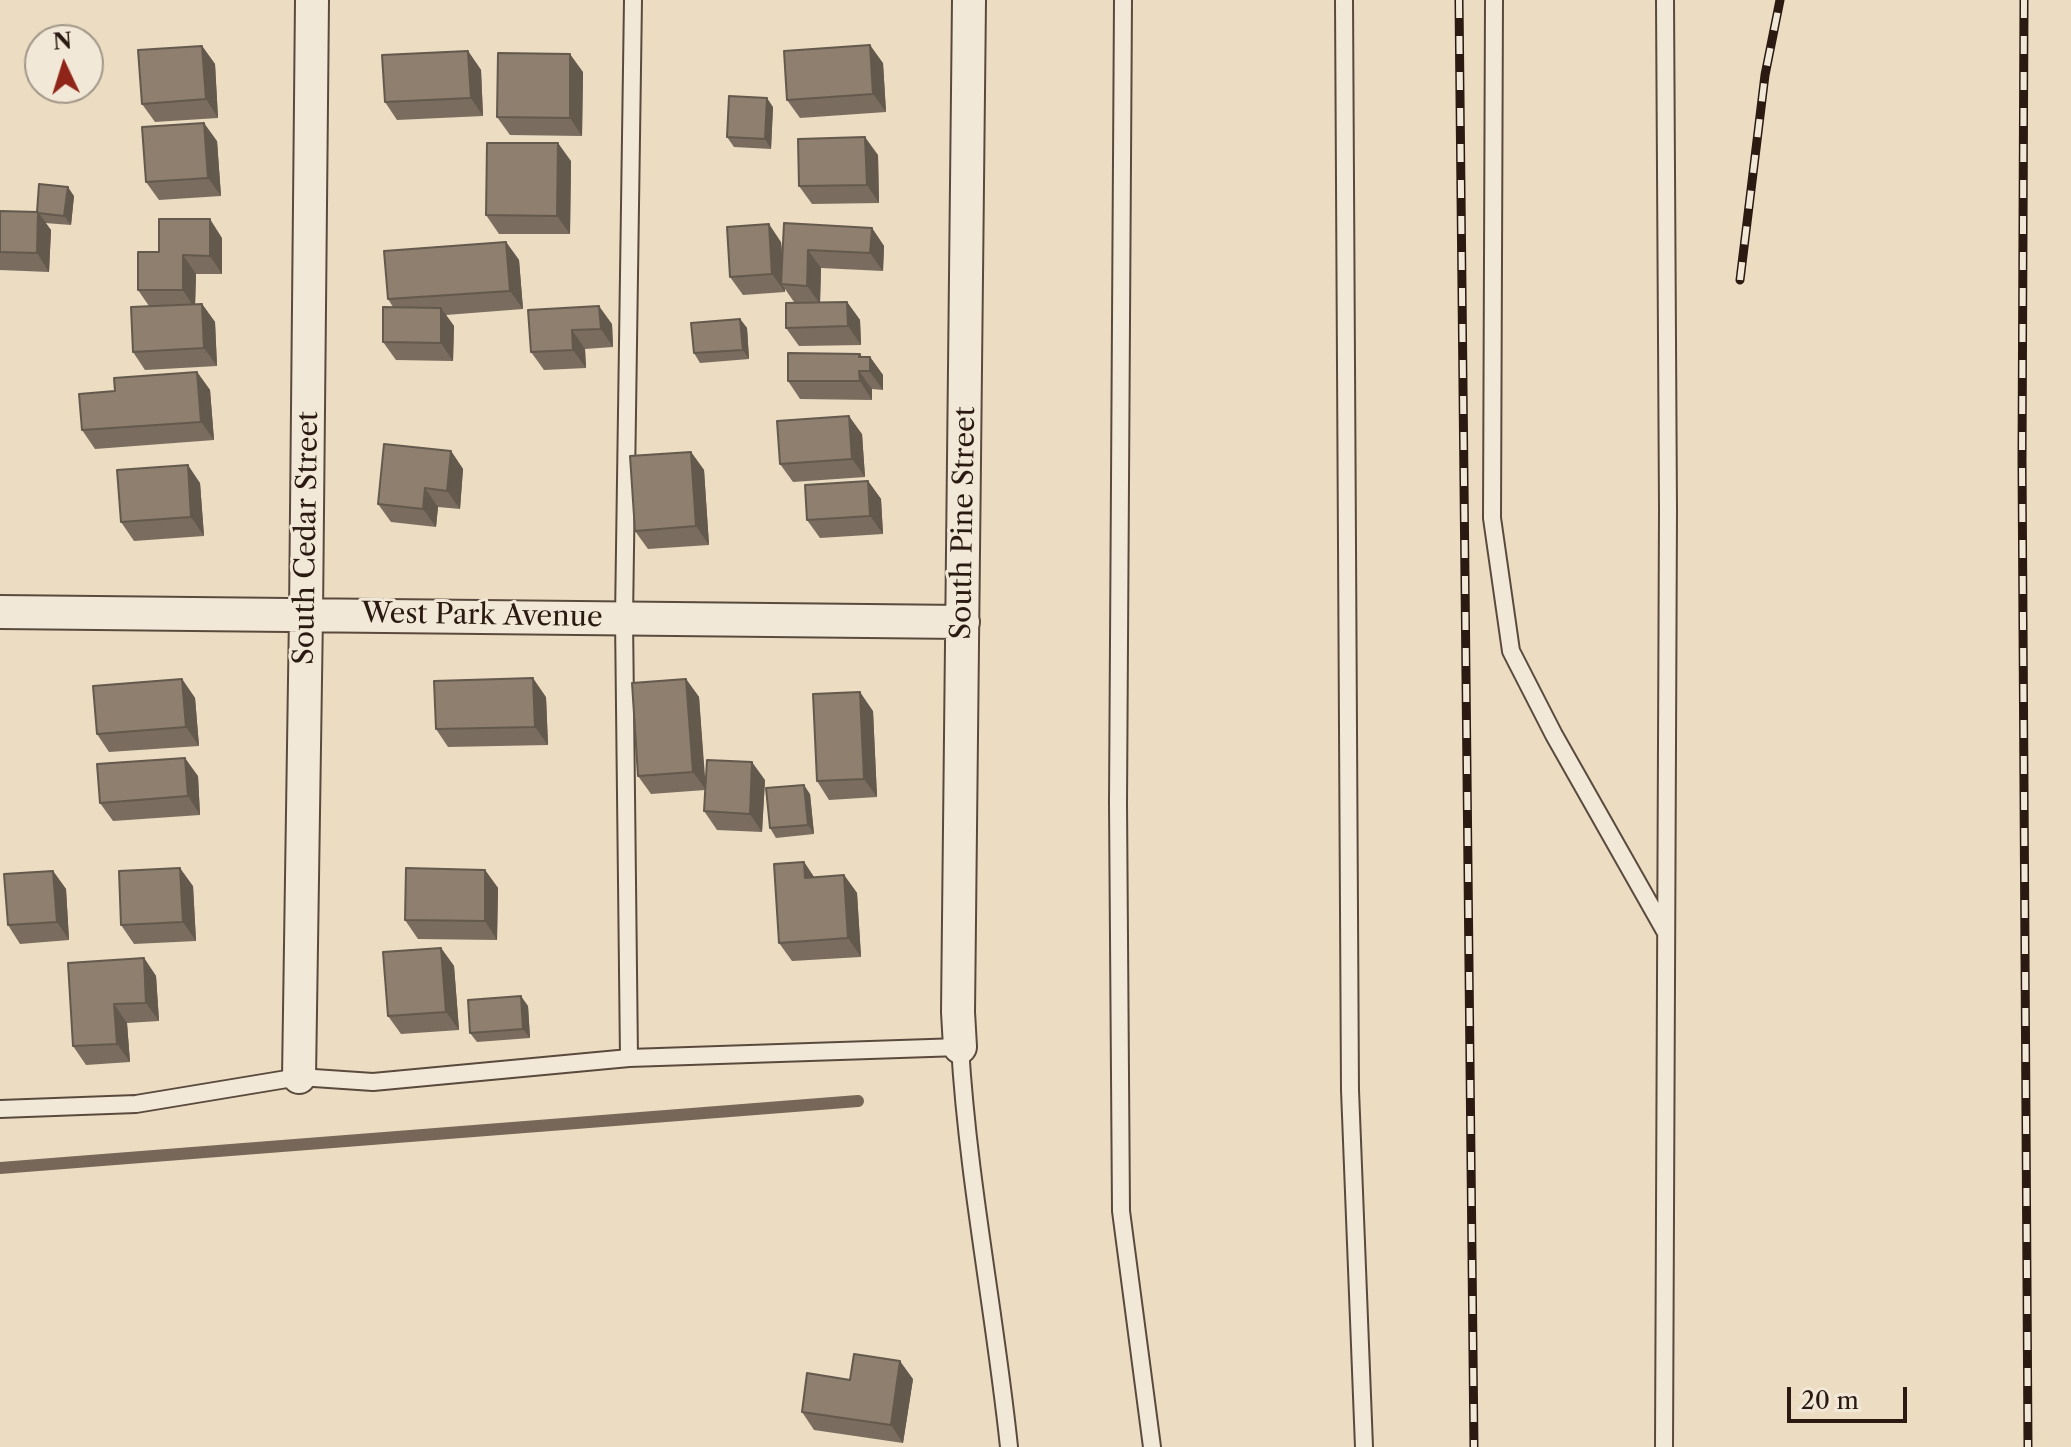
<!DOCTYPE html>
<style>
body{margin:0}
#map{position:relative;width:2071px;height:1447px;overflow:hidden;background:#ebdcc2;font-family:"Libre Caslon Text",serif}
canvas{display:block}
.north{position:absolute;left:24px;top:24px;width:80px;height:80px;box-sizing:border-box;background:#f2e8d7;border:2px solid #a29688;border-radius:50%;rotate:356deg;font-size:22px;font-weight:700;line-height:32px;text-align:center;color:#2a1a12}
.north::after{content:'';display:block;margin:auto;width:28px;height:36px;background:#8f2418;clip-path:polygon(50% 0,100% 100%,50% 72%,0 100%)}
.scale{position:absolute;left:1787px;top:1387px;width:120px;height:36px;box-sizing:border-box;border:4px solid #2a1a12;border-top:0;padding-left:10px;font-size:24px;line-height:28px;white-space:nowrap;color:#2a1a12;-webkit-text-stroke:6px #f2e8d7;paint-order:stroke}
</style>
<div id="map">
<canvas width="2071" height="1447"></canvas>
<div class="north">N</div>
<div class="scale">20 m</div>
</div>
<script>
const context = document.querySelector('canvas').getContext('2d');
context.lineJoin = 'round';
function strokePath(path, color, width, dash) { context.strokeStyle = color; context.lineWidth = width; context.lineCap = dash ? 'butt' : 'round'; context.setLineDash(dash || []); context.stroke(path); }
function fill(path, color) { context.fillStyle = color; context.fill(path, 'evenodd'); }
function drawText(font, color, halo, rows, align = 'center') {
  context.font = font + ' "Libre Caslon Text",serif'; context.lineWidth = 6; context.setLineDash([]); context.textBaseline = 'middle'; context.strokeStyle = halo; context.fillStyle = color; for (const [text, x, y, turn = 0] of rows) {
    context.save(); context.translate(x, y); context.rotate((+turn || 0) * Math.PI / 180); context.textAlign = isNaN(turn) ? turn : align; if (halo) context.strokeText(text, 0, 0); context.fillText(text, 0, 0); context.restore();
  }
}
strokePath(new Path2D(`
 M0,1168L858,1101`), '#766758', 12);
const service = new Path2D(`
 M1123,0L1118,802L1121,1211L1152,1447
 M1344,0L1350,1090L1364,1447
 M1494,0L1492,518L1511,651L1554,735L1665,931
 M629,1058L624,618L633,0
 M0,1109L136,1104L299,1077L373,1082L629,1058L960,1047C968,1181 995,1313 1009,1447
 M1664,1447L1668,509L1665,0`);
const minor = new Path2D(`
 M0,612L963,622
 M960,1047L958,1012L969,0
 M299,1077L306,614L312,0`);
strokePath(service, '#5a4a3e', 20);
strokePath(minor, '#5a4a3e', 36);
strokePath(service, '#f2e8d7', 16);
strokePath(minor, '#f2e8d7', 32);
const rail = new Path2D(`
 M1459,0L1474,1447
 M2024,0L2022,460L2028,1447
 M1740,280L1765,75L1780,0`);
strokePath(rail, '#2a1a12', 9);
strokePath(rail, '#f2e8d7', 6, [18]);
fill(new Path2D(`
 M202,46L215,64L218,118L155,122L142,104Z
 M468,51L481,70L483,116L397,120L385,102Z
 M883,63L886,112L800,118L787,100Z
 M583,72L582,136L510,135L497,117Z
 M773,107L771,149L734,147L727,137Z
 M217,141L221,196L159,200L146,182Z
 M878,155L879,203L812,204L799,186Z
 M571,161L570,234H499L486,215Z
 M74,196L71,225L45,223L51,230L49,272L0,270V211L37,212Z
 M872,228L884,246L883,271L821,268L820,302H847L860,320L861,345L799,346L786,328L801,303L794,302L785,289V292L743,295L730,277L781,242L783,259Z
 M222,238V274H196L195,304H202L215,322L217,366L145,370L133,352L149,306L138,290L159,252Z
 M506,242L519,260L523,309L446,315L454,326L453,361L396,360L383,342L393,307L388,299Z
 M528,310L612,324L613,347L585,349L586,368L544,370L531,352Z
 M740,319L747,328L749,359L700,363L694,353Z
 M860,354L862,357H870L883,375V390L872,389V400L800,399L788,381Z
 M197,372L210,390L214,440L95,449L82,430L115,391Z
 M862,434L865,477L793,482L780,464Z
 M451,451L463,469L460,509L438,507L436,527L391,522L378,504Z
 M691,452L704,470L709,545L648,549L635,531Z
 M868,481L881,499L883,534L820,538L807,520Z
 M200,483L204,536L134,541L121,522Z
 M182,679L195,698L199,746L109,752L97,734Z
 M686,679L699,697L705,786L765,780L762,832L717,830L704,811L705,790L651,794L638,776Z
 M546,697L548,745L448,747L436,729Z
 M873,711L877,797L829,800L817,781Z
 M198,776L200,815L113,821L100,803Z
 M810,794L814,834L776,838L770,828Z
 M804,862L814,877L844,875L857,893L861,957L792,961L779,943Z
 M485,870L498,888L497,940L418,939L405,920Z
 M53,871L66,889L69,940L20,944L8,925Z
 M193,886L196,941L134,944L121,925Z
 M441,948L454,966L459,1030L401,1034L388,1016Z
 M144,958L156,976L159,1021L127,1023L130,1062L86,1065L73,1046Z
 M528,1006L530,1038L477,1042L470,1033Z
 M913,1379L903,1443L814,1430L802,1412L850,1380Z`), '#7a6d5f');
fill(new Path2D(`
 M870,45L883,63L886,112L873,94Z
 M202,46L215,64L218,118L206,99Z
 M468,51L481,70L483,116L471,98Z
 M570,54L583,72L582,136L570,118Z
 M767,98L773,107L771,149L765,139Z
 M204,123L217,141L221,196L208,178Z
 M865,137L878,155L879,203L867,185Z
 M558,143L571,161L570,234L557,216Z
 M68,187L74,196L71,225L64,216Z
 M38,212L51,230L49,272L37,253Z
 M210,219L222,238V274L210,256Z
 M769,224L781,242L784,284H781L785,289V292L772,274Z
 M872,228L884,246L883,271L870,253Z
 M506,242L519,260L523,309L510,291Z
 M808,250L821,268L820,304L807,286Z
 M183,255L196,274L195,309L183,290Z
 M847,302L860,320L861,345L848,326Z
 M202,304L215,322L217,366L204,348Z
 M599,306L612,324L613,347L601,329Z
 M441,308L454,326L453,361L441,343Z
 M740,319L747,328L749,359L743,350Z
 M572,330L585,349L586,368L573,350Z
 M860,354L870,369V357L883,375V390L859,357Z
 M859,371L872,389V400L860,381Z
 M197,372L210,390L214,440L201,422Z
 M849,416L862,434L865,477L852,459Z
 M451,451L463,469L460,509L447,491Z
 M691,452L704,470L709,545L696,526Z
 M188,465L200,483L204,536L191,517Z
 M868,481L881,499L883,534L870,516Z
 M425,488L438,507L436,527L423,509Z
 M533,678L546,697L548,745L535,727Z
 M182,679L195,698L199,746L186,727Z
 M686,679L699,697L706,790L693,772Z
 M860,692L873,711L877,797L864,779Z
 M185,758L198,776L200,815L188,796Z
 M752,762L765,780L762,832L750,814Z
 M804,785L810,794L814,834L808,825Z
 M804,862L816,880L805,878Z
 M180,868L193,886L196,941L183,922Z
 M485,870L498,888L497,940L485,921Z
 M53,871L66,889L69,940L57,922Z
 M844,875L857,893L861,957L848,938Z
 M441,948L454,966L459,1030L446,1012Z
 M144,958L156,976L159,1021L146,1003Z
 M521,996L528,1006L530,1038L523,1029Z
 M114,1004L127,1023L130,1062L117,1044Z
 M900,1361L913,1379L903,1443L891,1425Z`), '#63594d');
const building = new Path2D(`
 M870,45L873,94L787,100L784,51Z
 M202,46L206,99L142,104L138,50Z
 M468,51L471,98L385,102L382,55Z
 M498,53L570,54V118L497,117Z
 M729,96L767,98L765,139L727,137Z
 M204,123L208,178L146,182L142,127Z
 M865,137L867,185L799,186L798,139Z
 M487,143H558L557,216L486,215Z
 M39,184L68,187L64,216L38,213L37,212Z
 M0,211L38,212L37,253L0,252Z
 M159,219H210V256L183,255V290H138V252H159Z
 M784,223L872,228L870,253L808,250L807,286L781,284Z
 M769,224L772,274L730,277L727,227Z
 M506,242L510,291L388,299L384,251Z
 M847,302L848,326L786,328V303Z
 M202,304L204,348L133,352L131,307Z
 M599,306L601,329L572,330L573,350L531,352L528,310Z
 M383,307L441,308V343L383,342Z
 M740,319L743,350L694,353L691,323Z
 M788,353L860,354L859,357H870V371H859L860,381H788Z
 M197,372L201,422L82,430L79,394L115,391L114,378Z
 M849,416L852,459L780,464L777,421Z
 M384,444L451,451L447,491L425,488L423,509L378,504Z
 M691,452L696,526L635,531L630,456Z
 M188,465L191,517L121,522L117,470Z
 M868,481L870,516L807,520L805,485Z
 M533,678L535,727L436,729L434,681Z
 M182,679L186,727L97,734L93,686Z
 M686,679L693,772L638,776L632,683Z
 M860,692L864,779L817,781L813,694Z
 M185,758L188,796L100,803L97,764Z
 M707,760L752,762L750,814L704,811Z
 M804,785L808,825L770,828L766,788Z
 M804,862L805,878L844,875L848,938L779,943L774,864Z
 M180,868L183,922L121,925L119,871Z
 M406,868L485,870V921L405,920Z
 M53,871L57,922L8,925L4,874Z
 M441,948L446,1012L388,1016L383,952Z
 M144,958L146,1003L114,1004L117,1044L73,1046L68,963Z
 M521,996L523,1029L470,1033L468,1000Z
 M854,1354L900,1361L891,1425L802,1412L807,1373L850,1380Z`);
fill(building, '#8e7f6e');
strokePath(building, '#63594d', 2);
drawText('28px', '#2a1a12', '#f2e8d7', [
 ["South Pine Street",964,523,-89],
 ["South Cedar Street",307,538,-89],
 ["West Park Avenue",482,616,1]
]);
</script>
